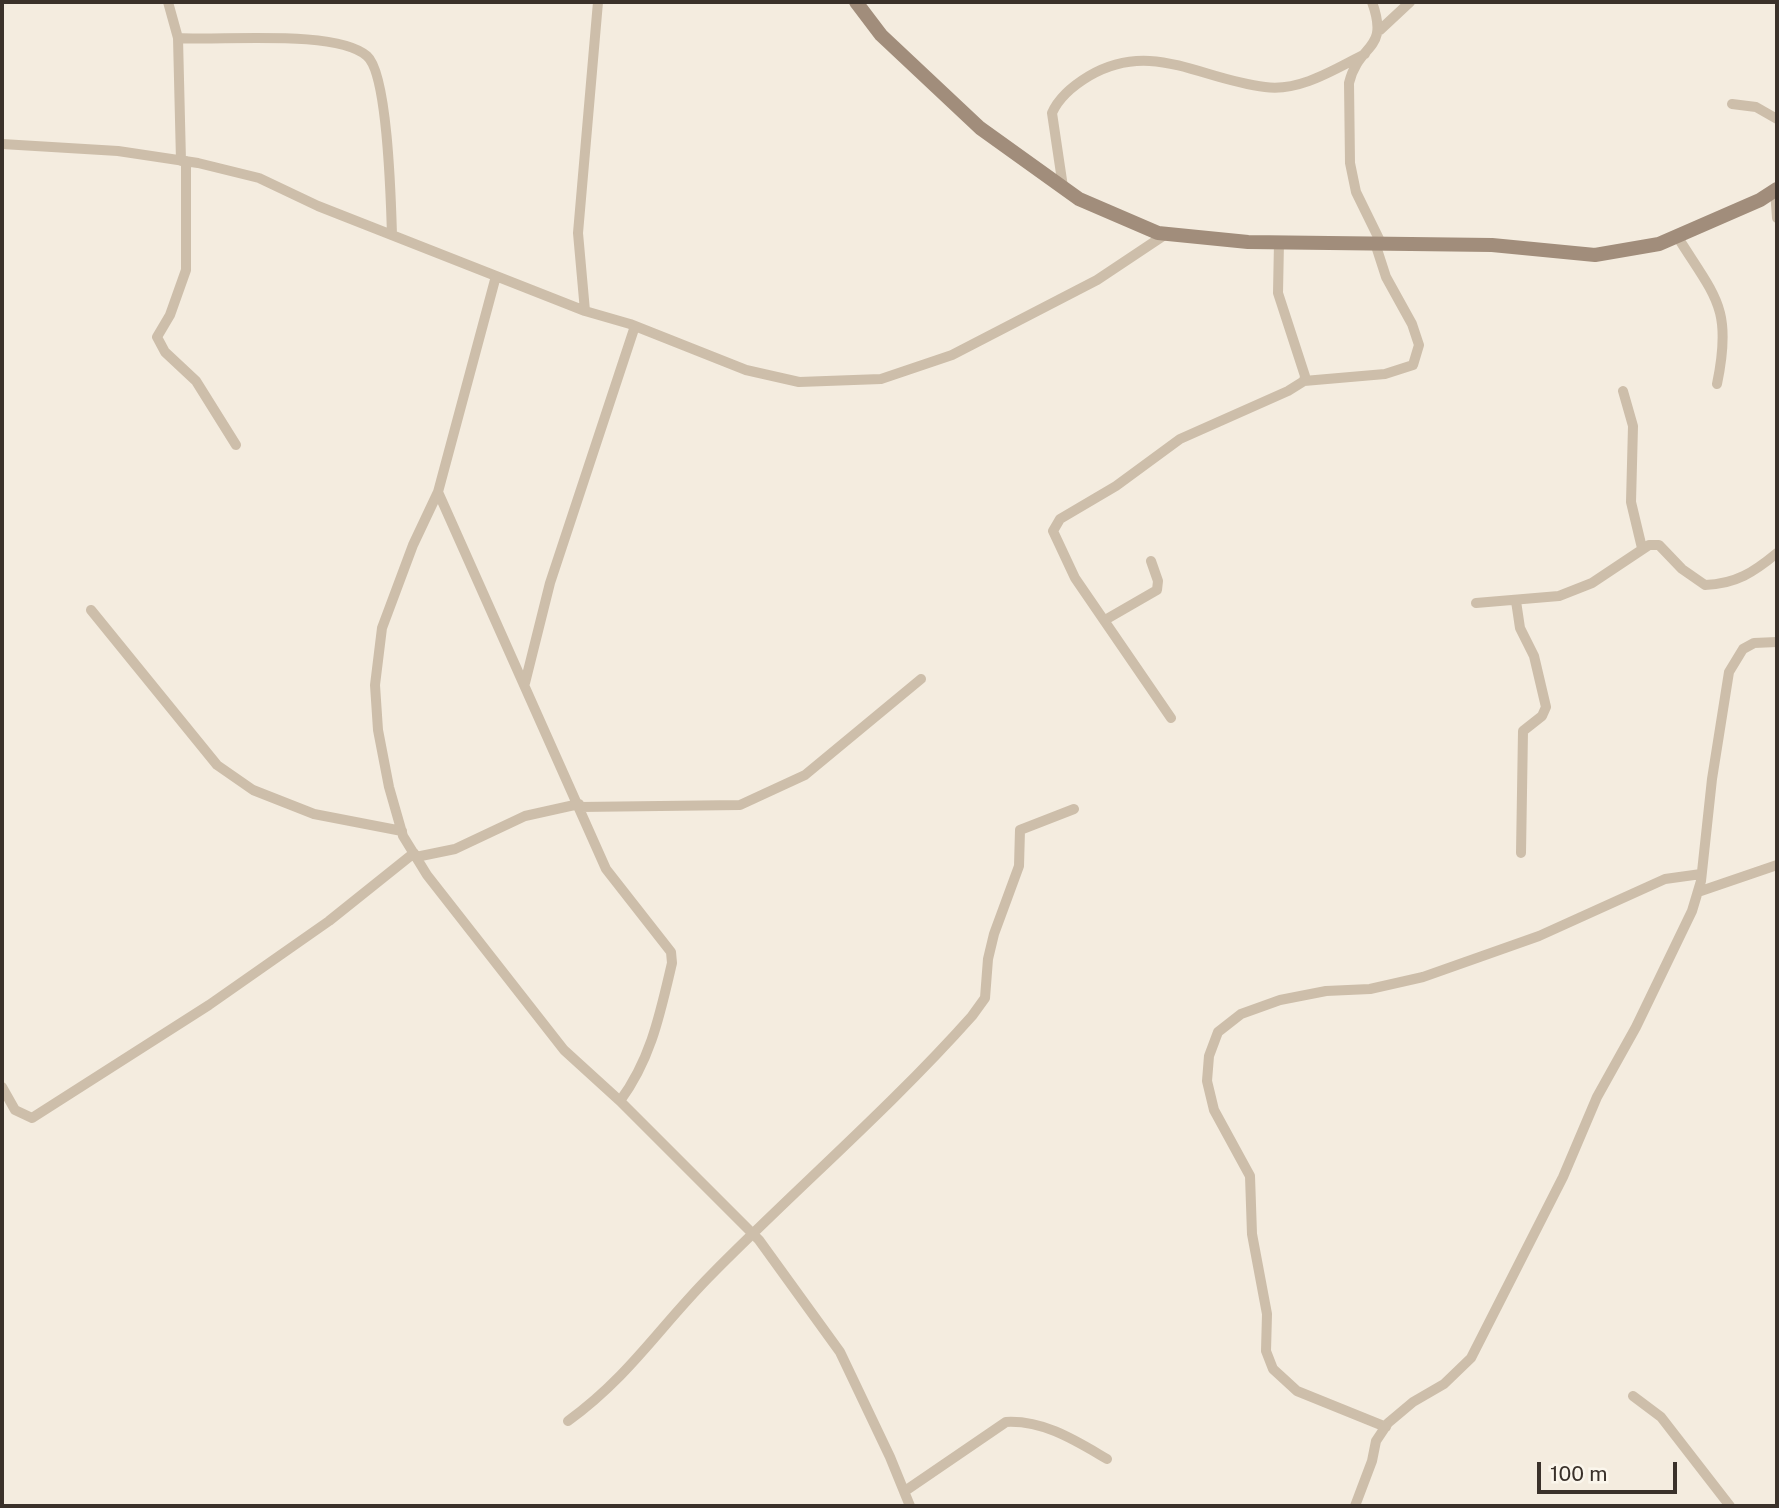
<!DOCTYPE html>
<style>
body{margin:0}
#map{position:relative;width:1779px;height:1508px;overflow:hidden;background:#f4ecdf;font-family:"Public Sans",sans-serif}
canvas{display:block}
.frame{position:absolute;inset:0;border:4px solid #3a312a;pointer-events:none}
.scale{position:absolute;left:1537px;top:1462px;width:140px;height:32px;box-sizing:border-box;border:4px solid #3a312a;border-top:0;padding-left:9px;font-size:21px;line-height:24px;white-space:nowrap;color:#3a312a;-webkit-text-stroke:5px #fbf6ec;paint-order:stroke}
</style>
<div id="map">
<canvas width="1779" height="1508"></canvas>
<div class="frame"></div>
<div class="scale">100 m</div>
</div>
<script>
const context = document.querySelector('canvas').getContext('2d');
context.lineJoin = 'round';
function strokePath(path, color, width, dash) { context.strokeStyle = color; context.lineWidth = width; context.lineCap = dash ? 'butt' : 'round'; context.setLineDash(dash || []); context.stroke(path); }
strokePath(new Path2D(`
 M168,2L178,38L181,161
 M1372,2C1390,52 1359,42 1349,83L1350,163L1356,192L1381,243
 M1380,30L1410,2
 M178,38C221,41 336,29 367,56C388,74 391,204 392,235
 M1732,104L1756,107L1777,119
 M2,144L118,151L198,163L259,178L318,206L585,311L630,324L746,370L799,382L881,379L952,355L1097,280L1166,234
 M186,161V270L170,315L157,337L165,352L196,381L236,445
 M1063,187L1052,113C1059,97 1074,85 1089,76C1152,39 1201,80 1265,87C1300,92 1335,69 1365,54
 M1775,190L1777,218
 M1677,236C1715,297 1733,307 1717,384
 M496,276L438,492L413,545L382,628L375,685L378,730L389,787L403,836L427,875L564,1050L620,1101L759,1240L840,1352L890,1457L910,1506
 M585,311L578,233L598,2
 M1304,381L1385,374L1413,365L1419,345L1412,324L1386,277L1375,243
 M1623,391L1633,426L1631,502L1642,548
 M438,492L606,869L671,952L672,963C660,1014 651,1059 620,1101
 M1516,601L1520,628L1534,656L1546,707L1542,716L1523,731L1521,853
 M1476,603L1559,596L1592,583L1649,545H1659L1682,569L1705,585C1736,584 1754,572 1777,553
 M91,610L217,765L253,790L314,814L402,831
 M1105,620L1157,590L1158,581L1151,561
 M525,683L550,583L635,326
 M1171,718L1075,578L1053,531L1060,519L1116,486L1180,439L1288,391L1304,381L1305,376L1278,293L1279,242
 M580,807L740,805L805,775L921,679
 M416,857L455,849L525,816L579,804
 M1698,892L1777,865
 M2,1087L15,1110L32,1118L209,1005L329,921L414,853
 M1633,1396L1661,1417L1730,1506
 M568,1421C630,1376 660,1326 712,1274C798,1187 891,1107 972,1016L985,998L988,959L994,934L1019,866L1020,830L1074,809
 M1386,1427L1297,1391L1273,1369L1266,1351L1267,1314L1252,1234L1250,1176L1214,1110L1207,1081L1209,1056L1218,1032L1241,1014L1280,1000L1326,991L1370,989L1423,977L1539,936L1665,879L1701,874
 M905,1491L1006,1422C1044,1420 1076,1441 1107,1459
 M1355,1506L1372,1461L1376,1441L1388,1423L1413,1402L1444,1384L1471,1358L1563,1177L1597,1097L1636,1027L1692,911L1701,881L1712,779L1729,672L1743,649L1754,643L1777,642`), '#cdbeaa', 10);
strokePath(new Path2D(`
 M856,2L881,35L980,128L1079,199L1158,233L1248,242L1492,245L1595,255L1659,244L1760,200L1777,189`), '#a18d7b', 14);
</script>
